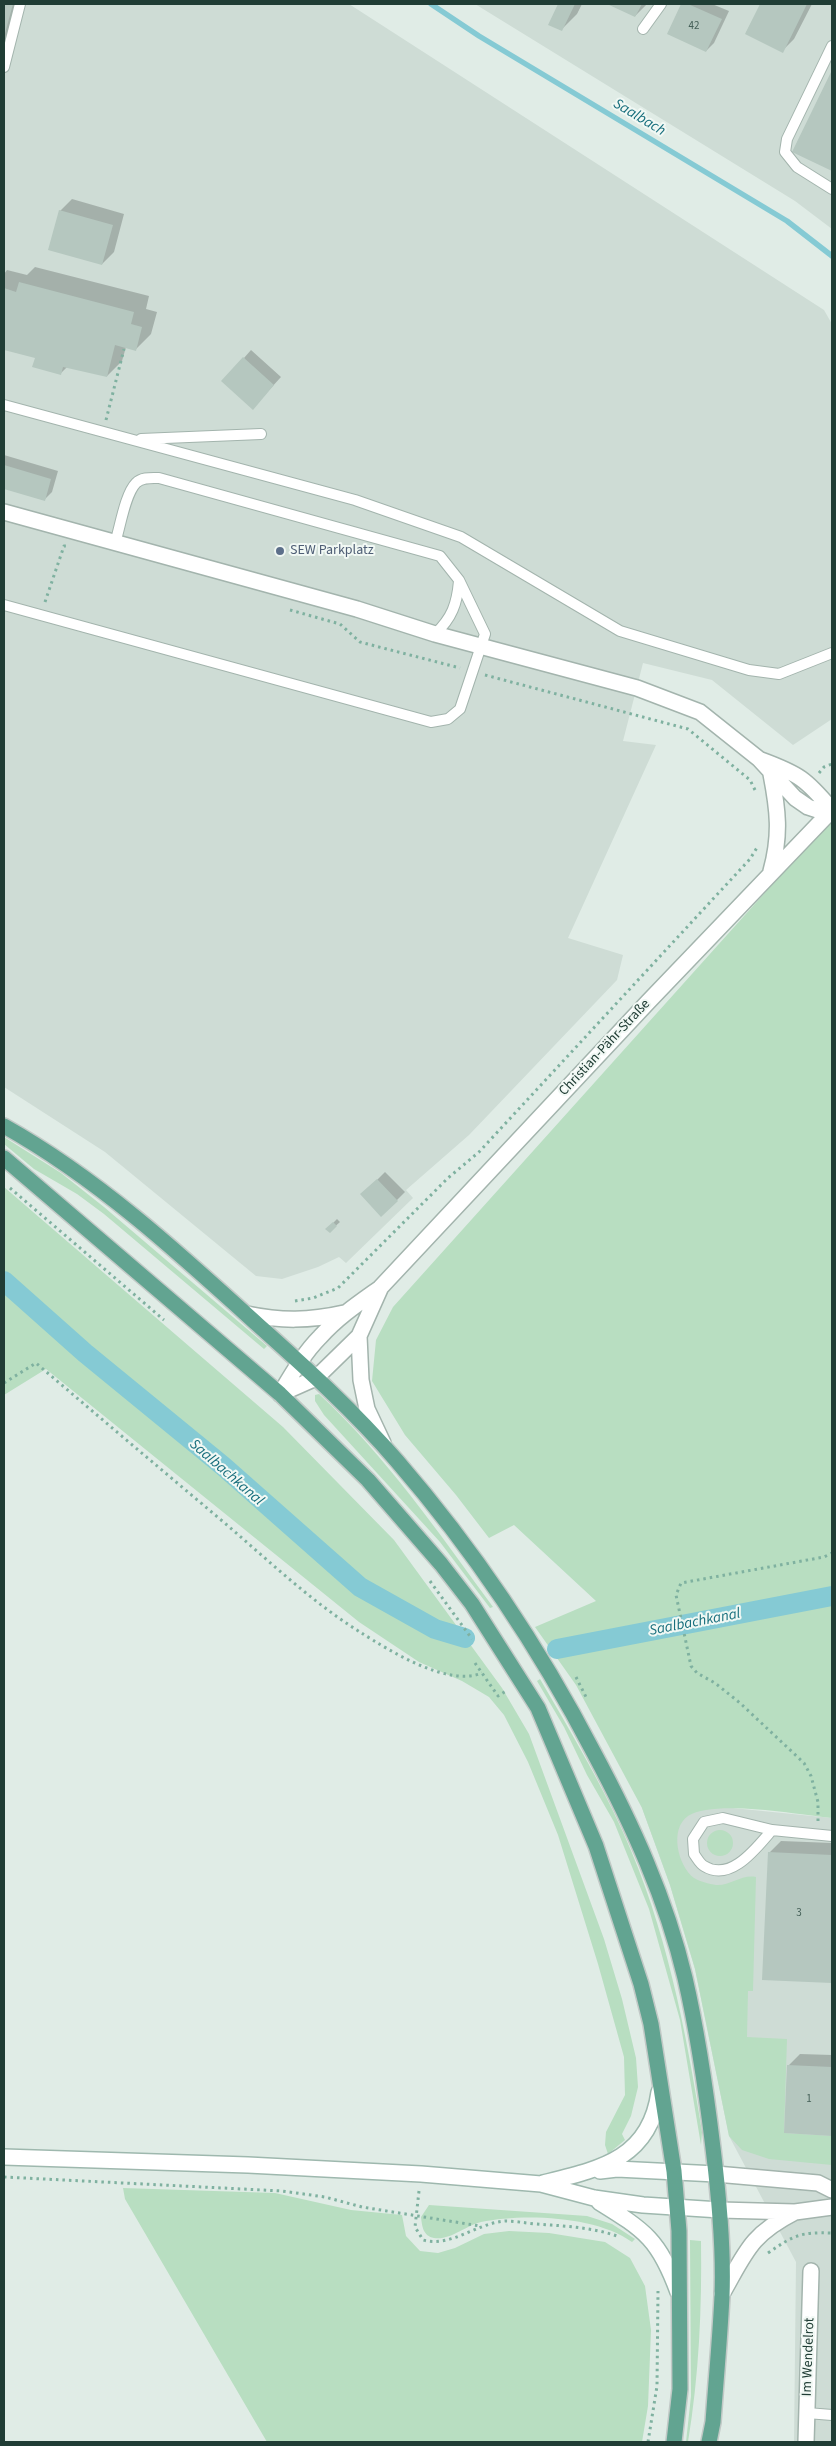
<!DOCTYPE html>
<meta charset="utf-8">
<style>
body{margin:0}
#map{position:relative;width:836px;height:2446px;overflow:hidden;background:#e0ece6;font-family:"Source Sans 3",sans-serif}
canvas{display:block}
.frame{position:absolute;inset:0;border:5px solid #203d35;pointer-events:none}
</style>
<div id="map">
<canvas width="836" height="2446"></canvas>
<div class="frame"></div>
</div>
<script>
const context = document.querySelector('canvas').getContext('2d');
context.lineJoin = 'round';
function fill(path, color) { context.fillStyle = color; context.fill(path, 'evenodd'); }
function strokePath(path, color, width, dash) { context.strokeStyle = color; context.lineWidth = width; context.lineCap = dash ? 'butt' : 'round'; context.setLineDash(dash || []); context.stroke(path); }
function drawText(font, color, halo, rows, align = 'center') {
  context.font = font + ' "Source Sans 3",sans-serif'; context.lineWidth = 4; context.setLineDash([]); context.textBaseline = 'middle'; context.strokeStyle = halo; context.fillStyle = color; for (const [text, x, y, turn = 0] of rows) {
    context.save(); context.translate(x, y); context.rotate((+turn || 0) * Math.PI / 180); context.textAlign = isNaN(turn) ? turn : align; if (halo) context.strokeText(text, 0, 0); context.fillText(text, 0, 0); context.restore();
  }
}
fill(new Path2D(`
 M4,4H349L824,310L832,324V719L793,745L712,680L643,663L623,741L656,745L568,938L623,955L617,980L469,1135L406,1190L413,1198L346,1263L339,1257L318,1267L282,1279L256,1276L105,1152L4,1087Z
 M475,4H832V229L795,201Z
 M723,1807L832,1818V2442H794L796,2262L729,2136L695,1969L670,1885L642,1808Z`), '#cedcd5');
fill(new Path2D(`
 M832,818V1818C799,1815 715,1799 688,1816C669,1829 678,1866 694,1878C698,1881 710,1884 716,1885C730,1886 742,1874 756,1877L753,1991H748L747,2037L787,2039L784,2133L832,2136V2165L769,2159L742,2150L729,2136L695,1969L670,1885L642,1808L576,1685L535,1627L596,1601L514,1525L489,1538L456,1495L405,1435L372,1381L376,1340L393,1307Z
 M4,1137L61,1173L104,1207L267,1346L264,1349L104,1214L77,1194L34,1169L4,1144Z
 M4,1187L283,1427L394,1540L502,1688L529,1734L604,1939L622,1999L636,2058L638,2087L631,2116L622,2134L625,2140L608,2154L605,2145L606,2132L625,2095L624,2057L598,1964L558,1835L528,1762L504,1715L489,1697L462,1681L419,1662L359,1622L46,1369L4,1395Z
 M319,1394C386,1456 439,1533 493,1607L490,1608L440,1542L324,1415L315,1401V1395Z
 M540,1679C569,1729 599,1779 623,1832C666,1927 686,2030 702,2132L701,2145L680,2020L649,1909L614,1822L587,1775L564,1727L537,1681Z
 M707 1843a13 13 0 1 1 26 0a13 13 0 1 1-26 0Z
 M123,2188L275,2193L351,2210L402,2215L406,2236L420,2251L438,2253L455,2248L484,2234L509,2231L549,2233L605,2242L630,2258L645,2286L651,2330L648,2406L642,2442H267L125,2199Z
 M429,2205L587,2216L612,2224L635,2239L632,2242C597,2216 523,2213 481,2222C467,2225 449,2241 434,2238C423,2236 422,2226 421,2217Z
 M690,2240L701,2241C702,2309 699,2375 688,2442H686L691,2396Z`), '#b8dec1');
fill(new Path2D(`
 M4,4H21L4,72Z
 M560,4H582L577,14L561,30L550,24Z
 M609,4H647L635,16Z
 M683,4H712L729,11L714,43L706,51L669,33Z
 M761,4H812L794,39L782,51L746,33Z
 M832,73V170L794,151Z
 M72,199L124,214L114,252L102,264L60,211Z
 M35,267L149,296L146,309L157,312L151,334L136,349L126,347L122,361L107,376L68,366L61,373L36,357L4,349V274L7,270L27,275Z
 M251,350L281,377L260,400L244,358Z
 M4,455L58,471L52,492L44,500L4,488Z
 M385,1172L405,1192L382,1215L362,1195Z
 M337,1219L340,1222L330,1231L327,1229Z
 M781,1841L832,1843V1981L763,1978L769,1853Z
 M800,2054L832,2055V2134L785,2132L788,2066Z`), '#0003');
strokePath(new Path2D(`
 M431,4L479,36L787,221L832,256`), '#85cad4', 5.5);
strokePath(new Path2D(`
 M4,1281L85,1353L223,1466L360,1587L435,1629L465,1638
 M557,1649L832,1596`), '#85cad4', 20);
fill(new Path2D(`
 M4,4H13L4,37Z
 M558,4H575L562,31L548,25Z
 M607,4H642L635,17Z
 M681,4H688L722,19L706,52L667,34Z
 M760,4H807L783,53L745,34Z
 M832,70V171L792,152Z
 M59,210L113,225L102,265L48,250Z
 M19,282L134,312L131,324L142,327L136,351L115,345L107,377L63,367L61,375L32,367L35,358L4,350V288L16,292Z
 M243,357L274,385L253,410L221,381Z
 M4,465L51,479L45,501L4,489Z
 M377,1179L398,1201L381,1217L360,1194Z
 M333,1222L337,1226L330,1233L325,1229Z
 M768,1852L832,1855V1983L762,1980Z
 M787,2065L832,2067V2136L784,2133Z`), '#b5c7bf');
const service = new Path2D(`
 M643,29L661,4
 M832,46L787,139L785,152L797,167L832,189
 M4,67L20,4
 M4,405L355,500L461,537L620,631L749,670L779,674L832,653
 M141,439L261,434
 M4,605L431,722L448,719L460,709L485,634L459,580L440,556L159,478C151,478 142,477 136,483C125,494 120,528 115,543
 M435,634C452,618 457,604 459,581
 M772,1830C757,1847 731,1883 704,1866C700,1864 697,1858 694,1854L693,1839L704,1822L723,1818L772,1830L832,1836
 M807,2413L832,2415`);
const minor = new Path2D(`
 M4,512L357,609L435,634L637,688L700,712L759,759L795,798L808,807L820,811L832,810
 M761,760C799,774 806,779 832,810
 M771,871C781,835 778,810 771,774
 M247,1314C281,1321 309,1321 344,1313
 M359,1336L361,1380L367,1409L383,1443
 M280,1394C292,1374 304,1353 320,1337C338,1317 359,1303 380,1288L648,1002L832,810
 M280,1394L316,1378L359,1336L380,1289
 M806,2442L811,2271`);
const tertiary = new Path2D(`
 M716,2174L818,2183L832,2190
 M720,2210L795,2212L832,2207
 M722,2294C746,2252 750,2235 795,2212`);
const secondary = new Path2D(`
 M4,2157L248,2165L421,2174L541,2184L594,2198L643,2205L720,2210
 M600,2171L617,2169L716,2174
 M543,2183C600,2169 650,2159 659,2092
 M599,2202C646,2231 659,2240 678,2292`);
const primary = new Path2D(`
 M4,1126C97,1178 178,1252 257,1324C305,1367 354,1411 397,1461C474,1550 540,1649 594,1753C632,1824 666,1898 685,1978C698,2034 706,2090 713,2148C719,2197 724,2247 722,2296C720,2338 716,2380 713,2422L709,2442
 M4,1158L280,1394L368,1480L441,1564L472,1604L538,1708L596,1846L641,1984L651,2024L674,2171L679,2231L680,2389L674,2442`);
strokePath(service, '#a3b4ad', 12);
strokePath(minor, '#a3b4ad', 18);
strokePath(tertiary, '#a3b4ad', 18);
strokePath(secondary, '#9eb8ae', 18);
strokePath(primary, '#c1c9c6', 18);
strokePath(new Path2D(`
 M106,420L124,349
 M45,602L64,546H66
 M290,610L340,624L360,642L460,668
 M485,675L688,729L750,780L756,792
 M819,773L824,767L832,764
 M10,1188L164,1320
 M295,1301L313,1298L338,1288L448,1178L479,1152L750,859L758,846
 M4,1383L36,1363C99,1417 163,1471 227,1525C270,1562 312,1602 360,1632C390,1651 447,1687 482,1673
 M430,1581L472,1639
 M475,1663L498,1696L506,1691
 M576,1677L586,1697
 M818,1821V1802L811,1776L804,1763L740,1703L715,1683L697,1673L691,1666L676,1595L681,1583L824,1557L832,1553
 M4,2177L282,2191L325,2197L362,2207L480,2226
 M419,2191L415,2227L423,2240C450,2248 477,2223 505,2221C515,2221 525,2223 536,2224C564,2226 592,2227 620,2237
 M768,2253C794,2235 800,2232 832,2233
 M648,2442L657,2386L658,2291`), '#7fb1a0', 3, [2.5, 4]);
strokePath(service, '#fff', 10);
strokePath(minor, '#fff', 15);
strokePath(tertiary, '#fff', 15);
strokePath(secondary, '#fff', 15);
strokePath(primary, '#62a491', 15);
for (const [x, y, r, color] of [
 [280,551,5,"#5c6f8a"]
]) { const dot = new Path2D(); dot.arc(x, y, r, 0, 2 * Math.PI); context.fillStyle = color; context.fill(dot); strokePath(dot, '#f1f8f4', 2); }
drawText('11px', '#456058', null, [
 ["42",694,27],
 ["3",799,1914],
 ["1",809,2100]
]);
drawText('14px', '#4e5e75', '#f1f8f4', [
 ["SEW Parkplatz",290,551]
], 'left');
drawText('14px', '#203d35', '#f1f8f4', [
 ["Christian-Pähr-Straße",605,1048,-47],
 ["Im Wendelrot",809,2357,-88]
]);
drawText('italic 15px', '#176e7c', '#f1f8f4', [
 ["Saalbach",639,118,31],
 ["Saalbachkanal",226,1473,41],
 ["Saalbachkanal",695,1623,-11]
]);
</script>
